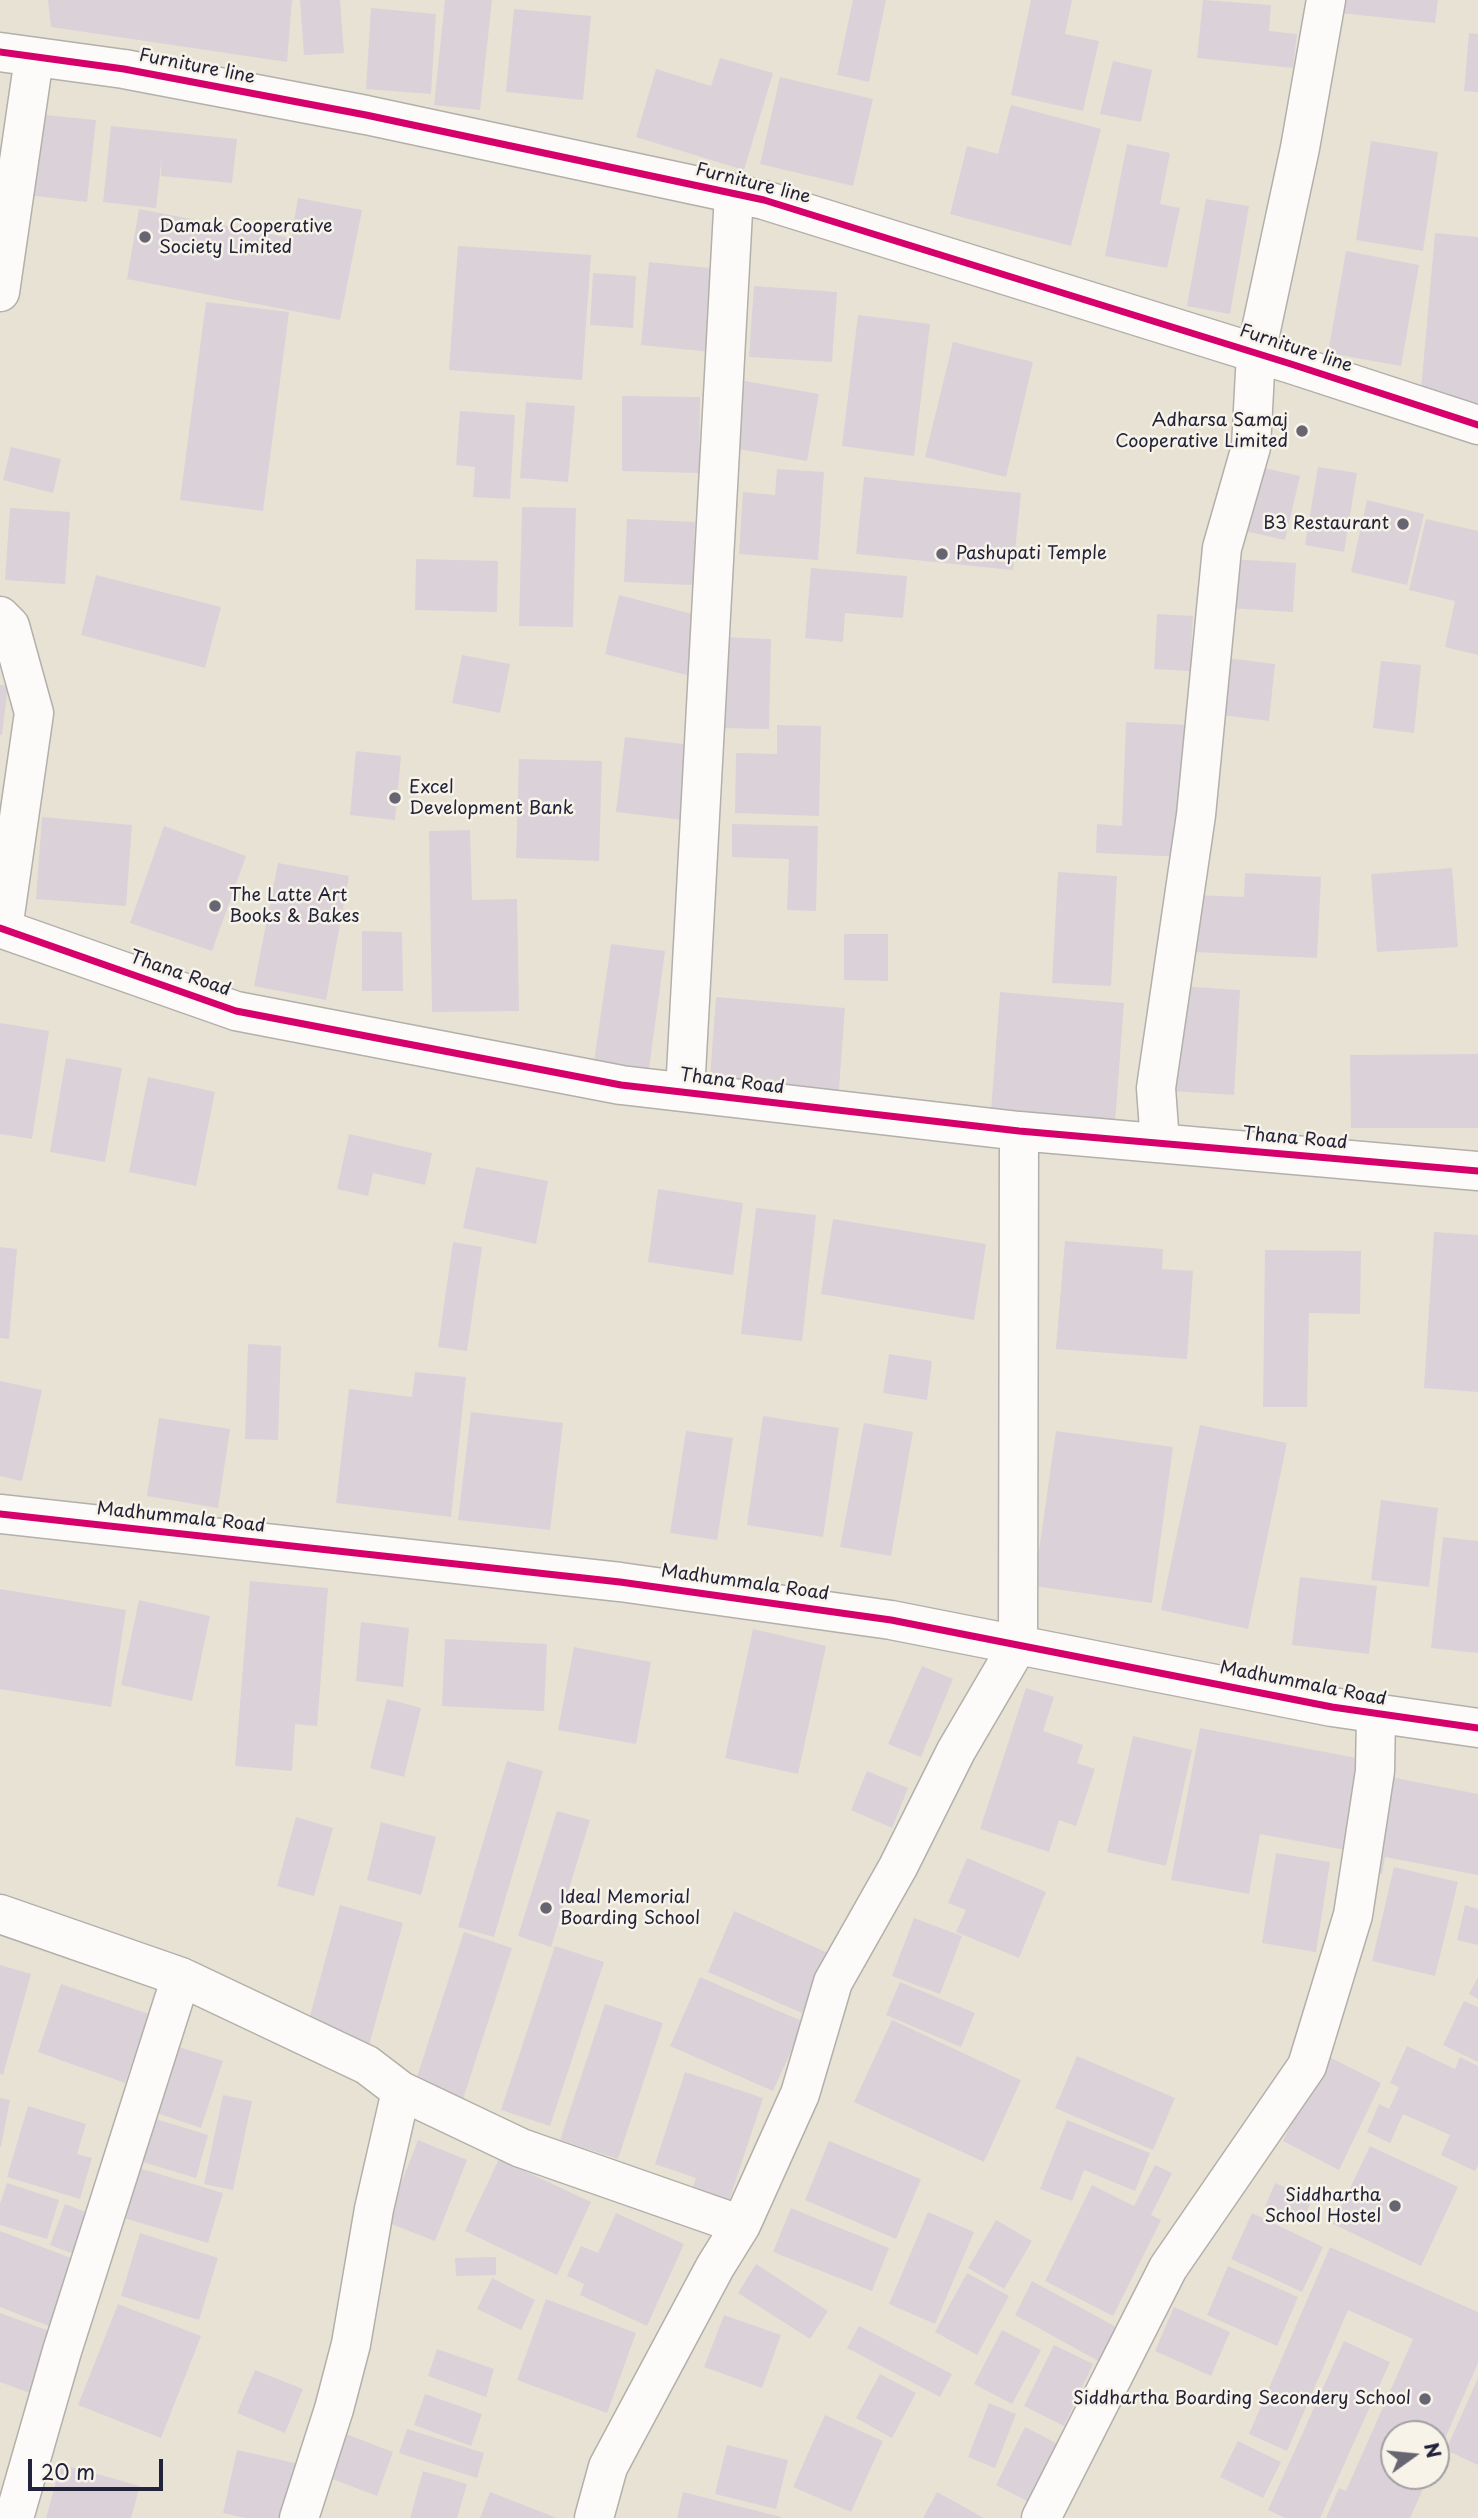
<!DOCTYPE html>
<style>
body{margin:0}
#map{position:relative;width:1478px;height:2518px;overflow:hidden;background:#e8e2d5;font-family:"Playpen Sans",sans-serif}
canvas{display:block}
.north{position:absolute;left:1380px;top:2420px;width:70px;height:70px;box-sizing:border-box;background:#f7f3e8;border:2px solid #a29fa3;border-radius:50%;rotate:75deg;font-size:19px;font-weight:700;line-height:28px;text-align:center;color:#22223b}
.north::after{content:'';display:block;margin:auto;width:24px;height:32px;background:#676571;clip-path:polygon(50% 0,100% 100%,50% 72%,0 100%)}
.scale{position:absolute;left:28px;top:2459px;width:135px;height:32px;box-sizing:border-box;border:4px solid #22223b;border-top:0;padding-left:9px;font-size:21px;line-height:24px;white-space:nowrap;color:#22223b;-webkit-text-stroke:5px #f7f3e8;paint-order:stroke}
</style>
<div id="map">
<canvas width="1478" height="2518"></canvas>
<div class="north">N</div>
<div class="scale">20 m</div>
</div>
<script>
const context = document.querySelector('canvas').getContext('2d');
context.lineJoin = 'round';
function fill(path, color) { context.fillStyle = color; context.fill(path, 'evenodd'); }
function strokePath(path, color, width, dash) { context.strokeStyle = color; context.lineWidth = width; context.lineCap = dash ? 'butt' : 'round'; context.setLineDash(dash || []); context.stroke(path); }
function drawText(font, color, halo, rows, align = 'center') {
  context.font = font + ' "Playpen Sans",sans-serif'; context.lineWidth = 5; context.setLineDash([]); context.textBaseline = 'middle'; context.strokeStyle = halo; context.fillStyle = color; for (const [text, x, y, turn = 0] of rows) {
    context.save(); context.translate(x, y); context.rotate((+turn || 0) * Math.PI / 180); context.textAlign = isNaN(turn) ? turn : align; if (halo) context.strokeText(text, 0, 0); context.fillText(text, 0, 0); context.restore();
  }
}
fill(new Path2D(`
 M48,0H292L287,62L51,27Z
 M300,0H340L344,53L304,55Z
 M445,0H492L480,110L434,105Z
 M853,0H886L869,82L837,75Z
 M1031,0H1072L1065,34L1099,41L1083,111L1011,95Z
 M1203,0L1271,5L1269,31L1297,34L1293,68L1197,58Z
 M1342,0H1438L1435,23L1340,13Z
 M371,8L436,14L431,94L366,89Z
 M514,9L591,16L583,100L506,92Z
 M1469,33L1478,34V92L1464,91Z
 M720,58L773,73L744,170L636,137L656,69L711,86Z
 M1113,61L1152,70L1141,122L1100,114Z
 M780,77L873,99L853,186L760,164Z
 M1011,105L1101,129L1071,246L950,214L967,146L998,154Z
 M35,114L96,120L87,202L27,195Z
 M111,126L237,139L232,183L161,176L162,157L156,208L103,202Z
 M1371,141L1438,152L1423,251L1356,240Z
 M1127,144L1170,153L1160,204L1180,208L1167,268L1105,256Z
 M298,198L362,210L340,320L127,279L139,209L291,238Z
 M1206,199L1249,206L1230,314L1187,306Z
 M1435,233L1478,237V406L1420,401Z
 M458,246L591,255L582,380L449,370Z
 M1346,251L1419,265L1401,366L1328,353Z
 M649,262L720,269L712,352L641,345Z
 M593,273L636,276L633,328L590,325Z
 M754,286L837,292L832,362L749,357Z
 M206,302L289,312L263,511L180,500Z
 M858,315L930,324L914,456L842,446Z
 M953,342L1033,362L1006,477L925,457Z
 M739,380L819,394L807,461L727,447Z
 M622,396L700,397L699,473L622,471Z
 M526,402L575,406L568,482L520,478Z
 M460,411L515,415L510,499L473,497L475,467L456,465Z
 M11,447L61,459L53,493L3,480Z
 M1260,467L1300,476L1285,540L1245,531Z
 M1318,467L1357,473L1344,552L1305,545Z
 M777,469L824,472L818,560L739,554L743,492L775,495Z
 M864,477L1021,493L1013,570L856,554Z
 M1367,500L1424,514L1407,585L1351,572Z
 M522,507L576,508L573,627L519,626Z
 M10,508L70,512L65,584L5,580Z
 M627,519L695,522L693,585L624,582Z
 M1426,519L1478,531V655L1445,647L1455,601L1409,590Z
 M416,559L498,561L497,612L415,610Z
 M1231,559L1296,563L1293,612L1229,608Z
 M811,568L907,576L903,618L845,613L843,642L805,638Z
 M96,575L221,607L205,668L81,635Z
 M619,595L708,618L694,677L605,654Z
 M1157,614L1193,616L1190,671L1154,669Z
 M721,637L771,639L769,729L718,728Z
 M462,655L510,664L500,713L452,703Z
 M1219,657L1275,664L1269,721L1213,714Z
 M1381,661L1421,665L1414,733L1373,728Z
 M0,685L8,686L2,735H0Z
 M1126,722L1189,725L1184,857L1096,853L1097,824L1122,826Z
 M777,725L821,726L819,816L735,813L736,753L777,754Z
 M625,737L692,745L683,820L616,812Z
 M356,751L401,756L395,820L350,815Z
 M519,759L602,761L599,861L516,858Z
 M42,817L132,825L126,906L36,899Z
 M732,824L818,826L816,911L787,910L789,859L732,857Z
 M164,826L246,856L212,951L130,923Z
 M470,830L472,900L517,899L519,1011L432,1012L429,831Z
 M278,863L349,876L326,1000L254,986Z
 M1452,868L1458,947L1377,952L1371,874Z
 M1058,872L1117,876L1111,986L1052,983Z
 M1245,873L1321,877L1317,958L1195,952L1197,895L1244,897Z
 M362,931L402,932L403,991H362Z
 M844,934H888V981L844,980Z
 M611,944L665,951L648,1076L593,1068Z
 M1178,986L1240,990L1234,1095L1171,1091Z
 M1000,992L1124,1003L1115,1123L991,1112Z
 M716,997L845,1008L838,1102L709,1092Z
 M0,1023L49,1031L32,1139L0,1134Z
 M1478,1054V1128H1351L1350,1055Z
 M66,1058L122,1068L105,1162L50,1152Z
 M148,1077L215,1092L196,1186L129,1172Z
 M349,1134L432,1153L425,1185L373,1173L368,1196L337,1189Z
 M476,1167L548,1181L536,1244L463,1228Z
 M658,1189L743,1203L733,1275L648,1262Z
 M756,1208L816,1215L802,1341L741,1334Z
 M833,1219L986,1244L974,1320L821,1294Z
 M1434,1232L1478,1235V1392L1424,1388Z
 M1065,1241L1163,1249L1162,1269L1193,1271L1187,1359L1056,1349Z
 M453,1242L482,1247L467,1351L438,1347Z
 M0,1247L17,1249L9,1339L0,1338Z
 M1265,1250L1361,1251L1360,1314L1309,1313L1307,1407H1263Z
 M248,1344L281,1346L278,1440L245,1439Z
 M889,1354L932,1361L927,1400L883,1393Z
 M415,1372L466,1377L451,1517L336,1503L349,1389L412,1397Z
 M0,1381L42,1390L22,1481L0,1476Z
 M471,1412L563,1423L550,1530L458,1520Z
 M763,1416L839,1428L823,1537L747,1525Z
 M159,1418L230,1429L218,1508L147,1496Z
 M864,1423L913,1432L891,1556L840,1547Z
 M1200,1425L1287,1443L1248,1629L1161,1610Z
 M686,1431L733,1438L717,1540L670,1533Z
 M1056,1431L1173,1447L1152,1603L1034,1586Z
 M1381,1500L1438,1508L1429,1587L1371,1580Z
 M1443,1537L1478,1541V1653L1431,1648Z
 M1300,1577L1377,1586L1369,1654L1292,1645Z
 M250,1581L328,1588L317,1726L295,1724L292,1771L235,1766Z
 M0,1589L126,1610L111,1707L0,1689Z
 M139,1600L210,1616L192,1701L121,1685Z
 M361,1622L409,1628L403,1687L356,1681Z
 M753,1629L826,1646L798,1774L725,1758Z
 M445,1639L547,1644L544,1711L442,1706Z
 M574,1647L651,1662L636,1744L558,1730Z
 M922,1666L953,1679L921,1757L888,1744Z
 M1026,1688L1054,1697L1043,1731L1083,1745L1077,1763L1095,1769L1076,1826L1059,1820L1049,1852L980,1829Z
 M387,1699L421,1708L404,1777L370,1768Z
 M1200,1728L1372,1761L1356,1852L1260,1834L1249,1894L1171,1880Z
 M1133,1736L1192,1750L1166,1866L1107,1852Z
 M507,1761L543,1771L494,1937L458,1927Z
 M867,1771L908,1788L892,1828L851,1810Z
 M1380,1775L1478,1794V1875L1385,1857L1382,1874L1362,1871Z
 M557,1811L590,1820L551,1947L518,1936Z
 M296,1817L333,1828L314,1896L277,1886Z
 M381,1822L436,1837L421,1895L367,1880Z
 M1276,1853L1330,1862L1316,1952L1262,1943Z
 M967,1858L1046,1892L1019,1958L956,1932L966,1910L948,1903Z
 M1394,1867L1458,1882L1435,1976L1372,1961Z
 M340,1905L403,1923L369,2045L307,2027Z
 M1465,1905L1478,1909V1945L1457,1940Z
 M734,1911L828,1953L802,2013L708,1972Z
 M914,1918L962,1936L940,1994L892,1976Z
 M464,1932L512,1948L462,2102L414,2086Z
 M555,1946L604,1962L550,2126L501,2110Z
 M0,1965L31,1974L3,2075L0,2074Z
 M700,1977L804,2022L773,2091L670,2046Z
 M1478,1977V1999L1469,1994Z
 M900,1982L975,2013L961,2047L886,2015Z
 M61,1984L149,2014L125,2083L38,2052Z
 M1464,2001L1478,2007V2062L1443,2045Z
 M605,2004L663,2023L618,2159L560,2140Z
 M892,2020L1021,2080L984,2162L854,2102Z
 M170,2044L223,2061L201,2128L148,2110Z
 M1407,2046L1455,2069L1460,2057L1478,2066V2165L1475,2171L1441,2155L1450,2135L1403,2114L1390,2143L1367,2132L1379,2104L1389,2109L1399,2087L1390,2083Z
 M1325,2055L1381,2083L1339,2170L1283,2141Z
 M1077,2056L1175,2098L1153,2150L1055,2108Z
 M685,2072L763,2098L726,2210L689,2197L696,2178L655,2164Z
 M223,2095L252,2101L233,2190L204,2184Z
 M0,2098L10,2100L1,2147H0Z
 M28,2106L86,2124L77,2154L92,2158L80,2199L7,2177Z
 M149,2117L208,2135L196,2178L136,2160Z
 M1067,2120L1150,2153L1135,2191L1084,2170L1072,2201L1040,2189Z
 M418,2140L467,2160L435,2241L386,2222Z
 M829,2141L921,2179L896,2239L805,2200Z
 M1370,2146L1458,2187L1421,2266L1333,2224Z
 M499,2159L591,2202L557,2275L465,2231Z
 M1155,2165L1172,2173L1151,2215L1161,2220L1113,2316L1045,2281L1092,2185L1134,2206Z
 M139,2168L223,2193L208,2243L124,2218Z
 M7,2183L59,2200L47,2239L0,2225V2204Z
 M1275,2183L1312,2199L1302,2223L1265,2207Z
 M65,2204L101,2218L87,2259L50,2245Z
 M791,2208L889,2248L872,2291L773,2252Z
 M928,2212L974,2232L935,2324L889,2304Z
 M616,2213L684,2244L647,2326L580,2295L584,2284L567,2276L581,2246L598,2253Z
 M1252,2213L1323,2247L1302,2292L1231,2259Z
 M996,2220L1032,2241L1004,2289L968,2268Z
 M0,2231L79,2261L54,2328L0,2307Z
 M140,2233L218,2258L199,2320L121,2296Z
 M1330,2247L1478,2312V2363L1436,2459V2434H1394V2476H1429L1410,2518H1326L1339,2488L1346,2491L1413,2339L1348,2310L1287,2451L1249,2434Z
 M496,2257V2275L456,2276L455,2258Z
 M756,2264L828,2311L810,2339L738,2293Z
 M1228,2266L1298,2297L1277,2346L1207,2315Z
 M967,2273L1009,2296L977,2355L935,2332Z
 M492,2278L535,2300L521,2330L477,2309Z
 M1032,2281L1118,2328L1100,2362L1015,2315Z
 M546,2299L636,2333L607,2413L517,2380Z
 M118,2304L201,2336L161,2438L78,2405Z
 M1174,2307L1230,2332L1211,2376L1155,2351Z
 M0,2313L52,2332L30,2393L0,2382Z
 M724,2315L781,2335L762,2388L704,2367Z
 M859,2326L952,2374L940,2397L847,2348Z
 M1002,2330L1041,2350L1012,2404L974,2384Z
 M1344,2341L1390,2362L1320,2518H1285L1268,2510Z
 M1054,2345L1093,2364L1064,2426L1024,2406Z
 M437,2349L494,2369L486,2397L428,2376Z
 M255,2370L303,2389L285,2433L237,2413Z
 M880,2374L916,2393L892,2438L856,2418Z
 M1478,2378V2465L1446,2450Z
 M425,2394L482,2414L471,2446L414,2425Z
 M989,2403L1016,2414L995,2468L968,2457Z
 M825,2415L883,2441L851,2512L793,2487Z
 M1025,2427L1060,2445L1031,2503L996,2485Z
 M407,2429L484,2453L477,2478L399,2453Z
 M338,2431L393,2452L377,2496L322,2475Z
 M1238,2441L1281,2462L1263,2498L1220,2477Z
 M727,2445L788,2460L776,2509L715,2494Z
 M237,2450L299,2464L288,2518H245L223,2513Z
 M61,2464L140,2486L131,2518H46Z
 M423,2471L467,2484L457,2518H410Z
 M490,2492L557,2518H480Z
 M683,2492L781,2517V2518H677Z
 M937,2492L984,2518H923Z`), '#dbd1d9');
const street = new Path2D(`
 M0,52L124,69L366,115L764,200L1291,364L1478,425
 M0,292L34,58
 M0,616L10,626L34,713L3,929
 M0,928L236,1011L621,1085L1019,1131L1478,1171
 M685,1092L734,193
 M1160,1143L1156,1088L1196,815L1222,548L1251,447L1256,353L1300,148L1326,0
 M0,1914L181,1977L367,2065L401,2091L521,2148L741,2225
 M14,2518L62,2351L181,1977
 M299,2518L334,2409L351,2344L374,2209L401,2091
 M594,2518L608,2467L715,2267L741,2225L800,2094L833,1982L898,1867L956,1751L1018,1645L1019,1131
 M1041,2518L1168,2268L1307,2066L1353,1915L1375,1771L1376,1715`);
const secondary = new Path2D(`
 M0,1514L620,1582L891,1620L1332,1707L1478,1728`);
strokePath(street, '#b3afaa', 41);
strokePath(secondary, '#b3afaa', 41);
strokePath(street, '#fcfbf9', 38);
strokePath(secondary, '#fcfbf9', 38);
strokePath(new Path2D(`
 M0,52L124,69L366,115L764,200L1291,364L1478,425
 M0,928L236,1011L621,1085L1019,1131L1478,1171
 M0,1514L620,1582L891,1620L1332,1707L1478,1728`), '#d6006c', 7);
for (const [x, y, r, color] of [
 [145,237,7,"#676571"],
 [1302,431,7,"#676571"],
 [1403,524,7,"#676571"],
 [942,554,7,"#676571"],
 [395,798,7,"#676571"],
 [215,906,7,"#676571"],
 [546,1908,7,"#676571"],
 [1395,2206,7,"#676571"],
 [1425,2399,7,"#676571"]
]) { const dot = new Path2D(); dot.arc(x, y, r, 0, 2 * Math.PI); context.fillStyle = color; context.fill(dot); strokePath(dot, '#f7f3e8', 2.5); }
drawText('18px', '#22223b', '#f7f3e8', [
 ["Furniture line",197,67,11],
 ["Furniture line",753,184,14],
 ["Furniture line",1296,349,18],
 ["Thana Road",180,974,19],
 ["Thana Road",732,1082,7],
 ["Thana Road",1295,1139,5],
 ["Madhummala Road",181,1518,6],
 ["Madhummala Road",745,1583,8],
 ["Madhummala Road",1303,1684,11]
]);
drawText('18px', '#22223b', '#f7f3e8', [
 ["Damak Cooperative",159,227],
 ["Society Limited",159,248],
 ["Adharsa Samaj",1288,421,"right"],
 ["Cooperative Limited",1288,442,"right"],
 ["B3 Restaurant",1389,524,"right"],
 ["Pashupati Temple",956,554],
 ["Excel",409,788],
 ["Development Bank",409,809],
 ["The Latte Art",229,896],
 ["Books & Bakes",229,917],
 ["Ideal Memorial",560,1898],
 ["Boarding School",560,1919],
 ["Siddhartha",1381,2196,"right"],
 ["School Hostel",1381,2217,"right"],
 ["Siddhartha Boarding Secondery School",1411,2399,"right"]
], 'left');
</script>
